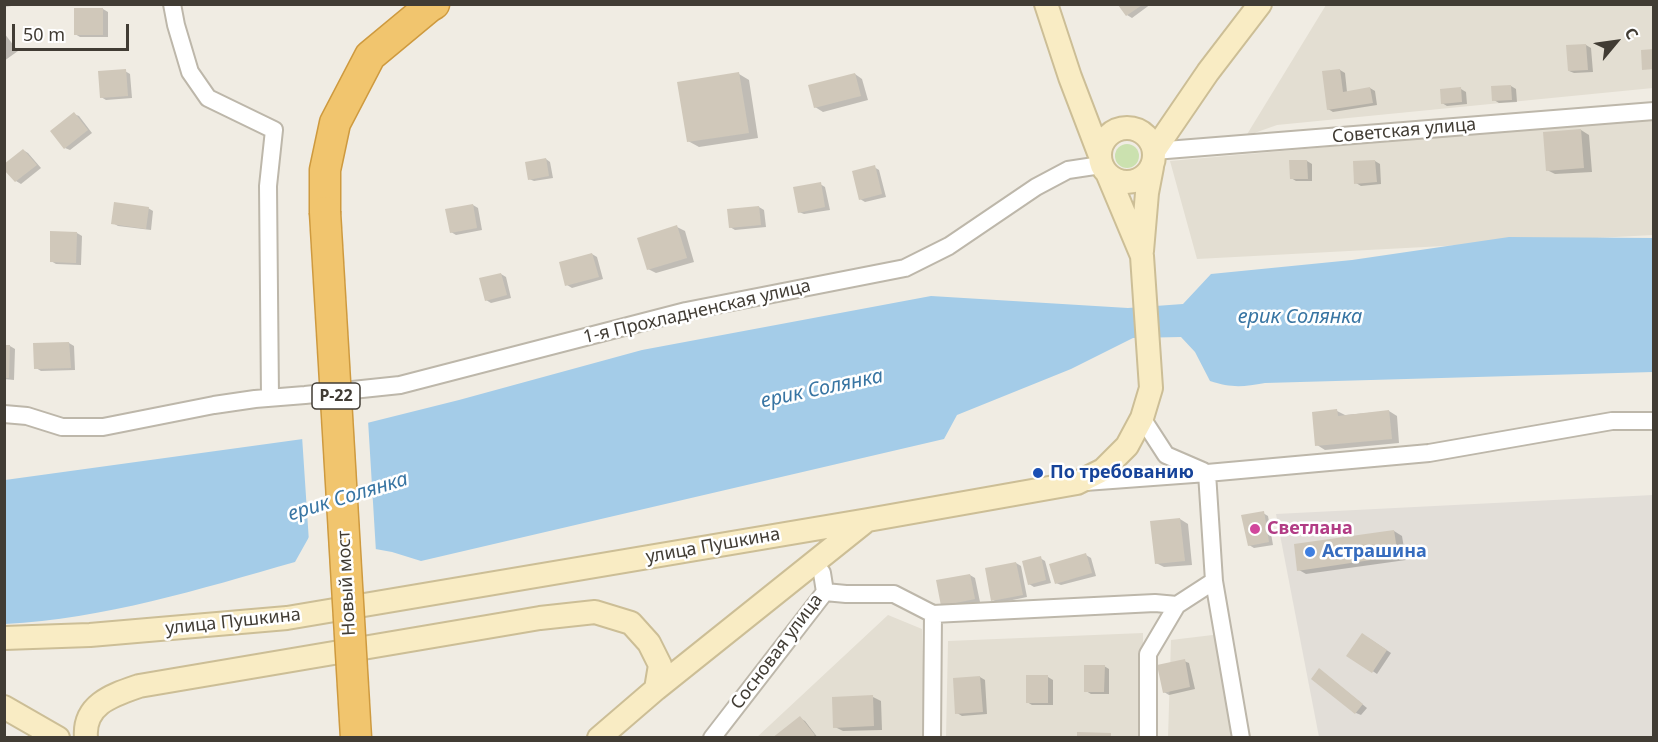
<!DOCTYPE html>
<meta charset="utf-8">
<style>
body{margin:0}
#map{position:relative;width:1658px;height:742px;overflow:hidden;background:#f0ece3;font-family:"Noto Sans",sans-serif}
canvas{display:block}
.frame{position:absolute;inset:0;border:6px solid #413c34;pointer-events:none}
.north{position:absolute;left:1586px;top:12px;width:60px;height:60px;-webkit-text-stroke:4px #fff;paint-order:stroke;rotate:61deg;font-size:16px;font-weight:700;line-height:24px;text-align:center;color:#413c34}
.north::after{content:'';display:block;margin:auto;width:21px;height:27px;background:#413c34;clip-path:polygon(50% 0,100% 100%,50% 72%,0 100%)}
.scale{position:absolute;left:12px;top:24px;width:117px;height:27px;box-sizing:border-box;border:3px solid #413c34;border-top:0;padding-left:8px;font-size:18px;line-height:21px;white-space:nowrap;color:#413c34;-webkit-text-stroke:4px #fff;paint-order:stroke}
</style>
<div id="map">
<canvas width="1658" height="742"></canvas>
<div class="frame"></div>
<div class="north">С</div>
<div class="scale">50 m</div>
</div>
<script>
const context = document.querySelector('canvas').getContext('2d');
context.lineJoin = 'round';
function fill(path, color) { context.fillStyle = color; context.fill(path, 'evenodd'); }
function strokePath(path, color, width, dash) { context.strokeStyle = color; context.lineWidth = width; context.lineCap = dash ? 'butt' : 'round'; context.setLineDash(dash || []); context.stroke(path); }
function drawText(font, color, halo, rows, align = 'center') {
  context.font = font + ' "Noto Sans",sans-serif'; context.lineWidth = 5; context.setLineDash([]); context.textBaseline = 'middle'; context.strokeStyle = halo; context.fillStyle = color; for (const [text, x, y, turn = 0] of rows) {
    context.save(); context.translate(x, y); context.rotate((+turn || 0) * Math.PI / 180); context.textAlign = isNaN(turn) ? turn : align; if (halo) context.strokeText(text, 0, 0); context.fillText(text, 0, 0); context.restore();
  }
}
fill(new Path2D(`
 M1326,5H1653V88L1277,125L1246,136Z
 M1653,118V235L1197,259L1170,161Z
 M888,615L922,629L925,737L756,738Z
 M1143,633V737L946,738L948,641Z
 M1221,634L1231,737L1168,738L1171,640Z`), '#e3ded2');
fill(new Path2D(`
 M1653,495V737H1319L1276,514Z`), '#e2ded8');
fill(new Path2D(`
 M1115 156a12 12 0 1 1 24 0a12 12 0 1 1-24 0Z`), '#cbe1af');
fill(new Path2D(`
 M1509,237L1653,238V372L1265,383C1243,387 1231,388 1210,381L1195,352L1181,337L1133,338L1071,369L957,415L944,439L421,561L392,552L309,537L295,562C200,589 104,619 5,624V480L303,439L459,400L642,350L931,296L1128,308L1183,304L1211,274L1352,260Z`), '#a4cce8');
fill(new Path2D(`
 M368,420L376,552L310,540L309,542L302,436Z`), '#f0ece3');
fill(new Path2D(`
 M4,4H19V5L4,7Z
 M1119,4H1151L1132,18L1127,15Z
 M75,9H103L108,12V37H80L75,34Z
 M4,33L18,51L4,61Z
 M1586,45L1591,48L1593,72L1574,73L1569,71Z
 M1340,70L1345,73L1347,92L1370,88L1375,91L1377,105L1333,112L1328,109Z
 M125,71L130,74L132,98L106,100L101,97Z
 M739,74L749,80L758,138L699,147L688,141Z
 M855,74L862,79L868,100L823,112L815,107Z
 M1511,86L1516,89L1517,102L1499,103L1494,100L1493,87Z
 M1461,89L1466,92L1467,104L1447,106L1442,103Z
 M74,114L79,116L92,133L70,150L65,148Z
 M1581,130L1589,135L1592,172L1555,174L1547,170Z
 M23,150L28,153L41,168L21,184L16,181L4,167Z
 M546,159L550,162L553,178L534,181L529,179Z
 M1307,161L1312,164V181H1296L1291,178Z
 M1375,161L1380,164L1381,184L1361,186L1356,183Z
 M874,167L879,170L886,197L865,202L860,199Z
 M820,184L825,187L830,210L804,214L799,212Z
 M473,205L478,208L482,230L456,235L451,232Z
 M759,207L764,210L766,227L735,230L730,227Z
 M148,208L153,211L151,230L118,226L113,223Z
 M677,227L685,231L694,262L656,273L648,269Z
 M77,233L82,236L81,265L56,264L51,261Z
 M592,254L597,257L603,279L572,288L567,285Z
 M501,274L506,277L511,298L491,303L486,300Z
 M69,343L74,346L75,370L41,371L36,368Z
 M4,346H10L15,349L14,380L4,379Z
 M1337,411L1345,415L1389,411L1397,416L1399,443L1325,450L1317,445Z
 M1263,513L1268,516L1273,545L1254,548L1249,545Z
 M1180,519L1188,524L1192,565L1164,567L1156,563Z
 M1394,531L1402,536L1406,560L1306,574L1299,570Z
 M1086,555L1091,558L1096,576L1061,585L1056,583Z
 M1040,558L1045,561L1051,583L1034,587L1029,584Z
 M1016,563L1021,566L1027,597L998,603L993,600Z
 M970,575L975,578L980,602L947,608L942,605Z
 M1367,637L1391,653L1377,674L1349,655Z
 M1184,661L1189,663L1195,689L1169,695L1164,692Z
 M1104,666L1109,669V694H1091L1086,691Z
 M1324,673L1367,708L1361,715L1356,713Z
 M980,677L985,680L987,714L962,716L957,713Z
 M1048,677L1053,680V705H1032L1027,702Z
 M873,697L881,701L882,730L843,731L835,727Z
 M800,718L805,721L818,738H775Z`), '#0003');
fill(new Path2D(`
 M1118,5H1142L1126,16Z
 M74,8H103V35H74Z
 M1586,44L1588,70L1568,71L1566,45Z
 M1654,49V69L1642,70L1641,50Z
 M126,69L128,96L100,98L98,71Z
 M1340,69L1343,92L1370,87L1373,103L1327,110L1322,71Z
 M739,72L749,133L687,142L677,82Z
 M855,73L861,96L814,108L808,85Z
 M1511,85L1512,100L1492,101L1491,86Z
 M1461,87L1462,102L1441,104L1440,89Z
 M74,112L88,130L64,149L50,131Z
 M1581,129L1584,168L1546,171L1543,132Z
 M23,149L37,165L15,182L4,170V164Z
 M546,158L549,176L528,180L525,162Z
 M1289,160H1307L1308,179H1290Z
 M1375,160L1377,182L1354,184L1353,161Z
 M875,165L882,194L859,200L852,171Z
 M821,182L825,207L798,213L793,187Z
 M114,202L149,207L146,229L111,224Z
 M473,204L477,228L450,233L445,209Z
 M759,206L761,225L729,228L727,209Z
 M677,225L687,258L647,270L637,238Z
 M50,231L77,232L76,263L50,262Z
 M592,253L599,277L565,286L559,262Z
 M501,273L507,295L485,301L479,278Z
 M69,342L71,368L34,369L33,343Z
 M4,345H10L9,378H4Z
 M1337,409L1338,416L1389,410L1392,439L1315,446L1312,412Z
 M1264,511L1269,542L1248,546L1241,515Z
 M1180,518L1185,561L1155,564L1150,521Z
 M1394,530L1398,556L1297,571L1294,544Z
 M1086,553L1092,573L1055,584L1049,564Z
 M1041,556L1046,580L1028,585L1022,561Z
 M1016,562L1023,595L991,601L985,568Z
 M970,574L975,599L941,606L936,580Z
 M1362,633L1387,650L1372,673L1346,656Z
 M1185,659L1190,687L1163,693L1157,665Z
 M1084,665H1105L1104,692H1084Z
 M1319,668L1363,704L1355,714L1311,679Z
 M1026,675H1048V703H1026Z
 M980,676L983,712L955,714L953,678Z
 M873,695L874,726L833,728L832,697Z
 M800,716L815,735L811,738H772Z
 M1077,732L1111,733V738H1077Z`), '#d0c8ba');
const street = new Path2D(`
 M172,4L176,25L190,72L208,98L274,130L268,186L270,398
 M1154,151L1654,111
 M4,414L27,416L62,427H103L214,405L255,399L305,395L400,385L686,311L905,268L949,246L1036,187L1068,170L1101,165
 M1142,418L1166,455L1203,471
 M1207,473L1214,581L1241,738
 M1085,482L1207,473L1429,453L1612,421H1654
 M825,592L846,594H894L933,614L1155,603L1177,605
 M712,738L825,592L822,573L814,562
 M932,738L933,614
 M1148,738V654L1177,605L1214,581`);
const secondary = new Path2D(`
 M1046,4L1070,77L1099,153
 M1100 155a27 27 0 1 1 54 0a27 27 0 1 1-54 0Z
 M1154,151L1208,72L1260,4
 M1142,251L1147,193L1152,167
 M4,638L90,635L287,618L868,520L1077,483L1103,470L1127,446L1142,418L1151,388L1142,256L1108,175
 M4,707L58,738
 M86,738C83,704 113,695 139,686L540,618L595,612L631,623L649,643L660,665L656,689
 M599,738L656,689L866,521`);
const highway = new Path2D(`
 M325,212V170L335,123L370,56L429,7L434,4`);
strokePath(street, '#bdb7aa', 20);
strokePath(secondary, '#ccbe96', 26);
strokePath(highway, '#ce9a3f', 33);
strokePath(street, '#fff', 16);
strokePath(secondary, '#f9ecc4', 22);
strokePath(highway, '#f1c56e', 30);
const highwayBridge = new Path2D(`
 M325,212L356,738`);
strokePath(highwayBridge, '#ce9a3f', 33, []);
strokePath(highwayBridge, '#f1c56e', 30);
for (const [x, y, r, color] of [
 [1038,473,6,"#1a4fb4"],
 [1255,529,6,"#d1479c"],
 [1310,552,6,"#3f7fe0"]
]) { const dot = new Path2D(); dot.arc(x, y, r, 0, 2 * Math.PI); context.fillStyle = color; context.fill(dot); strokePath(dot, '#fff', 2); }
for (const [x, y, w] of [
 [336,396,48]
]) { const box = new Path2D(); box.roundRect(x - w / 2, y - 13, w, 26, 4.5); context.fillStyle = '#fff'; context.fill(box); strokePath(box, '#413c34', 1.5); }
drawText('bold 16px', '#413c34', null, [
 ["Р-22",336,396]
]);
drawText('18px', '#413c34', '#fff', [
 ["Советская улица",1404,131,-5],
 ["1-я Прохладненская улица",697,312,-13],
 ["улица Пушкина",713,546,-10],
 ["Новый мост",347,583,-93],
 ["улица Пушкина",233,622,-6],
 ["Сосновая улица",777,652,-53]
]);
drawText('bold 18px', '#164399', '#fff', [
 ["По требованию",1050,473]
], 'left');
drawText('bold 18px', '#b23c85', '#fff', [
 ["Светлана",1267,529]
], 'left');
drawText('bold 18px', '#366cbe', '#fff', [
 ["Астрашина",1322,552]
], 'left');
drawText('italic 20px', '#3875a3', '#fff', [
 ["ерик Солянка",1300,317],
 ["ерик Солянка",822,389,-12],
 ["ерик Солянка",348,497,-17]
]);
</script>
